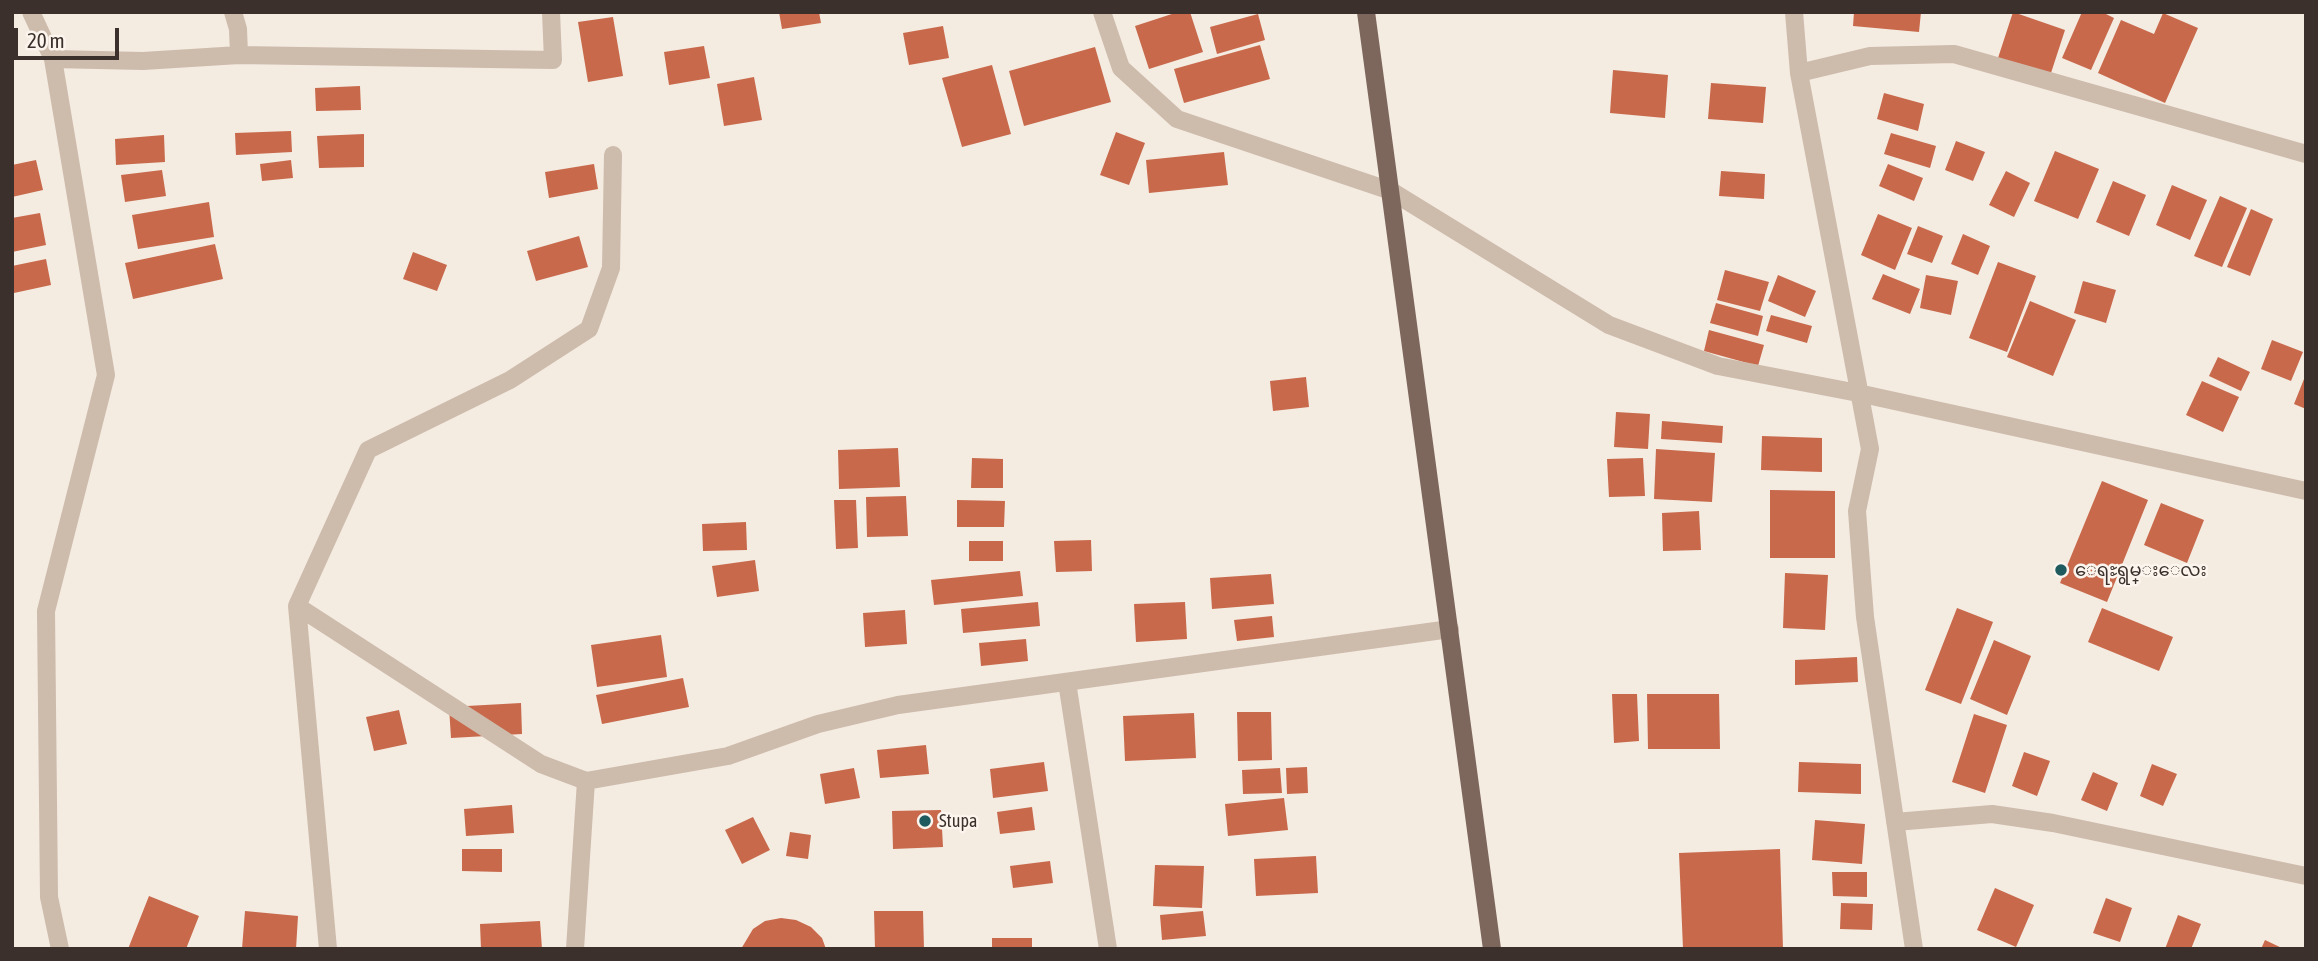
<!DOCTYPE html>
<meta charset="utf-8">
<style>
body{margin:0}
#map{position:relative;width:2318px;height:961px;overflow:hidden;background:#f4ebe1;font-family:"Asap Condensed",sans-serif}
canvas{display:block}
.frame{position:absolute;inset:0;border:14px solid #3b302b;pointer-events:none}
.scale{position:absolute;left:14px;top:28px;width:105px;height:32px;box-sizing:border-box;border:4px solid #3b302b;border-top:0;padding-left:9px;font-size:21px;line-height:24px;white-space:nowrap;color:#3b302b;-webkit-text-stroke:5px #fbf5ee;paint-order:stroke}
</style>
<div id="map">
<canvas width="2318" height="961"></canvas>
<div class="frame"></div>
<div class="scale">20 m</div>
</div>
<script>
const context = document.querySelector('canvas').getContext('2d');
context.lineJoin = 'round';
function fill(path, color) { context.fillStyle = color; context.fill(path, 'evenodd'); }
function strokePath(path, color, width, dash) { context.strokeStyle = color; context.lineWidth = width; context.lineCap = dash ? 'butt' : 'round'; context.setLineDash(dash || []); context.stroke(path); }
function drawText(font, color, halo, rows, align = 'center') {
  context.font = font + ' "Asap Condensed","Noto Sans Myanmar",sans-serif'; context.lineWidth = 5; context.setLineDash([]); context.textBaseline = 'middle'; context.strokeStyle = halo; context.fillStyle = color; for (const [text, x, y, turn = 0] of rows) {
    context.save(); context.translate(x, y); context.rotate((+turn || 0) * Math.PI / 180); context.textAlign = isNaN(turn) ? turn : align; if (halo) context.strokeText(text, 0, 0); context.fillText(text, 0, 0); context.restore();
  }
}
fill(new Path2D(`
 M779,12H819L821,23L782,29Z
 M1178,12H1190L1203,52L1149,69L1135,26Z
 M1854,12H1921L1919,32L1853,26Z
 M2013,12L2065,30L2050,76L1998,58Z
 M2082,12H2102L2114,18L2091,70L2062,58Z
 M2163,13L2198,28L2165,103L2098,73L2121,20L2154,34Z
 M1258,14L1265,40L1217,54L1210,27Z
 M613,17L623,76L588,82L578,22Z
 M943,26L949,58L909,65L903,33Z
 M1260,45L1270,79L1184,103L1174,69Z
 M704,46L710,78L669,85L664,52Z
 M1095,47L1111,102L1024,126L1009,71Z
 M992,65L1011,134L962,147L942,78Z
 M1613,70L1668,75L1665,118L1610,113Z
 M754,77L762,120L724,126L717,84Z
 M1711,83L1766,87L1763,123L1708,119Z
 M360,86L361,110L316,111L315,88Z
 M1884,93L1924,104L1918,131L1877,119Z
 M291,131L292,152L236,155L235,133Z
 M1116,132L1145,143L1129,185L1100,175Z
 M1891,133L1936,146L1930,168L1884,154Z
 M364,134V167L319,168L317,136Z
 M164,135L165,162L116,165L115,139Z
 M1956,141L1985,152L1973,181L1945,170Z
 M2055,151L2099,169L2078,219L2034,201Z
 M1224,152L1228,185L1149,193L1146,160Z
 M36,160L43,190L12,197V165Z
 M291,160L293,178L262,181L260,164Z
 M594,164L598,189L549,198L545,172Z
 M1888,164L1923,178L1914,201L1879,186Z
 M162,170L166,196L125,202L121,175Z
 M1721,171L1765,174L1764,199L1719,196Z
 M2006,171L2030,183L2014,217L1989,205Z
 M2113,181L2146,195L2129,236L2096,222Z
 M2172,185L2207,200L2190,240L2156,225Z
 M2220,196L2247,208L2222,267L2194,256Z
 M209,202L214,237L138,249L132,215Z
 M2251,209L2273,219L2250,276L2227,267Z
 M40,213L46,245L12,252V218Z
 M1878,214L1912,228L1895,270L1861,255Z
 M1918,226L1943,236L1932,263L1907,254Z
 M1963,234L1990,246L1978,275L1951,264Z
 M579,236L588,267L536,281L527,251Z
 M215,244L223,279L133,299L125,263Z
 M413,252L447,265L437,291L403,279Z
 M46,259L51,285L14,293L12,266Z
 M1998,262L2036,276L2007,352L1969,338Z
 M1725,270L1769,282L1760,311L1717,300Z
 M1883,274L1920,289L1910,314L1872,299Z
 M1778,275L1816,291L1805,317L1768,301Z
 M1926,275L1958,281L1951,315L1920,308Z
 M2083,281L2116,290L2106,323L2074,313Z
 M2030,301L2076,320L2053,376L2007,357Z
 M1716,303L1763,316L1758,336L1710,323Z
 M1771,315L1812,326L1807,343L1766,331Z
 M1709,330L1764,345L1758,366L1704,351Z
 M2272,340L2303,352L2291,381L2261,369Z
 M2218,357L2250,372L2241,391L2209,376Z
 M2306,374V409L2294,404Z
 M1306,377L1309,407L1273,411L1270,381Z
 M2202,381L2239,397L2223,432L2186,415Z
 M1616,412L1650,414L1648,449L1614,447Z
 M1662,421L1723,426L1722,443L1661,439Z
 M1762,436L1822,438V472L1761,470Z
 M898,448L900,487L839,489L838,450Z
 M1656,449L1715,453L1712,502L1654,499Z
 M972,458L1003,459V488H971Z
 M1643,458L1645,496L1609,497L1607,459Z
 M2102,481L2148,500L2107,602L2060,583Z
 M1770,490L1835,491V558H1770Z
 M906,496L908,536L867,537L866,497Z
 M834,500H856L858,548L836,549Z
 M957,500L1005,501L1004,527H957Z
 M2161,503L2204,520L2187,563L2144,545Z
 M1699,511L1701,550L1663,551L1662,513Z
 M746,522L747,550L703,551L702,524Z
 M1091,540L1092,571L1056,572L1054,541Z
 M969,541H1003V561H969Z
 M755,560L759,591L717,597L712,566Z
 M1020,571L1023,596L934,605L931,580Z
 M1785,573L1828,575L1825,630L1783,628Z
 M1271,574L1274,604L1212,609L1210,578Z
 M1038,602L1040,626L963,633L961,609Z
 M1185,602L1187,639L1136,642L1134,604Z
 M1957,608L1993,622L1961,704L1925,690Z
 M2102,608L2173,637L2159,671L2088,642Z
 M905,610L907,644L865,647L863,613Z
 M1272,616L1274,637L1237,641L1234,620Z
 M661,635L667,677L597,687L591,645Z
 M1026,639L1028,661L981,666L979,643Z
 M1994,640L2031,656L2007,715L1970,699Z
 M1857,657L1858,682L1795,685V660Z
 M683,678L689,707L602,724L596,695Z
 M1612,694H1637L1639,741L1614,743Z
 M1647,694H1719L1720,749H1648Z
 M521,703L522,734L451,738L449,707Z
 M399,710L407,744L374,751L366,717Z
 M1237,712H1271L1272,760L1238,761Z
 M1194,713L1196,758L1125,761L1123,716Z
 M1974,714L2007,725L1985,793L1952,782Z
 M926,745L929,774L880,778L877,750Z
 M2024,752L2050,761L2037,796L2012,786Z
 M1044,762L1048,791L993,798L990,769Z
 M1799,762L1861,764V794L1798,792Z
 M2152,764L2177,774L2163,806L2140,796Z
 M1307,767L1308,793L1287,794L1286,768Z
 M854,768L860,798L825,804L820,774Z
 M1280,768L1282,793L1243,794L1242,770Z
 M2093,772L2118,783L2107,811L2081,800Z
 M1284,798L1288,830L1228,836L1225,804Z
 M512,805L514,833L466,836L464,809Z
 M1032,807L1035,830L1000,834L997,812Z
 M941,810L943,847L893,849L892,811Z
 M753,817L770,850L742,864L725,830Z
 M1815,820L1865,824L1862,864L1812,860Z
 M790,832L811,835L808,859L786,856Z
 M462,849H502V872L462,871Z
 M1780,849L1783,949H1683L1679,853Z
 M1316,856L1318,893L1256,896L1254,859Z
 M1050,861L1053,883L1013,888L1010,866Z
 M1155,865L1204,866L1202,908L1153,906Z
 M1832,872H1867V897L1833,896Z
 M1995,888L2034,905L2016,947L1977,930Z
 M149,896L199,916L186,949H128Z
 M2106,898L2132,908L2120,942L2093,933Z
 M1841,903L1873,904L1872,930L1840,929Z
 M245,911L298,916L296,949H242Z
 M874,911H923L924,949H875Z
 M1203,911L1206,936L1162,940L1160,915Z
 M2178,915L2201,924L2191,949H2165Z
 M781,918L796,920L811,927L822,938L826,949H741L753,929L765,921Z
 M540,921L542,949H481L480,924Z
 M992,938H1032V949H992Z
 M2265,940L2284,949H2261Z`), '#c8694b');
strokePath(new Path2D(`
 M31,12L53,59L106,375L46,611L49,897L60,949
 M233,12L238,29L239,55
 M1102,12L1121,68L1177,119L1391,191L1609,325L1718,366L1858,393L2306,491
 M1794,12L1799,73L1870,449L1857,511L1865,617L1914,949
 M53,59L143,61L239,55L553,60L551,12
 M1799,73L1870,56L1954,54L2306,154
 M297,606L541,764L586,781L728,756L818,724L898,705L1450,629
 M1067,682L1108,949
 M1895,822L1992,814L2053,823L2306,876
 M328,949L297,606L368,450L510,380L589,329L611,268L613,155
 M575,949L586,781`), '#cdbbac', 18);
strokePath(new Path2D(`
 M1366,12L1492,949`), '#7d675c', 18);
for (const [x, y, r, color] of [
 [2061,570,7,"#1f5a5e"],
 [925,821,7,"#1f5a5e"]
]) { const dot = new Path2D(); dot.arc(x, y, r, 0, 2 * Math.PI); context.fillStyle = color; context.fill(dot); strokePath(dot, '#fbf5ee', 2.5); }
drawText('18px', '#3b302b', '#fbf5ee', [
 ["ေရႊရွမ္းေလး",2075,570],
 ["Stupa",939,821]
], 'left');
</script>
